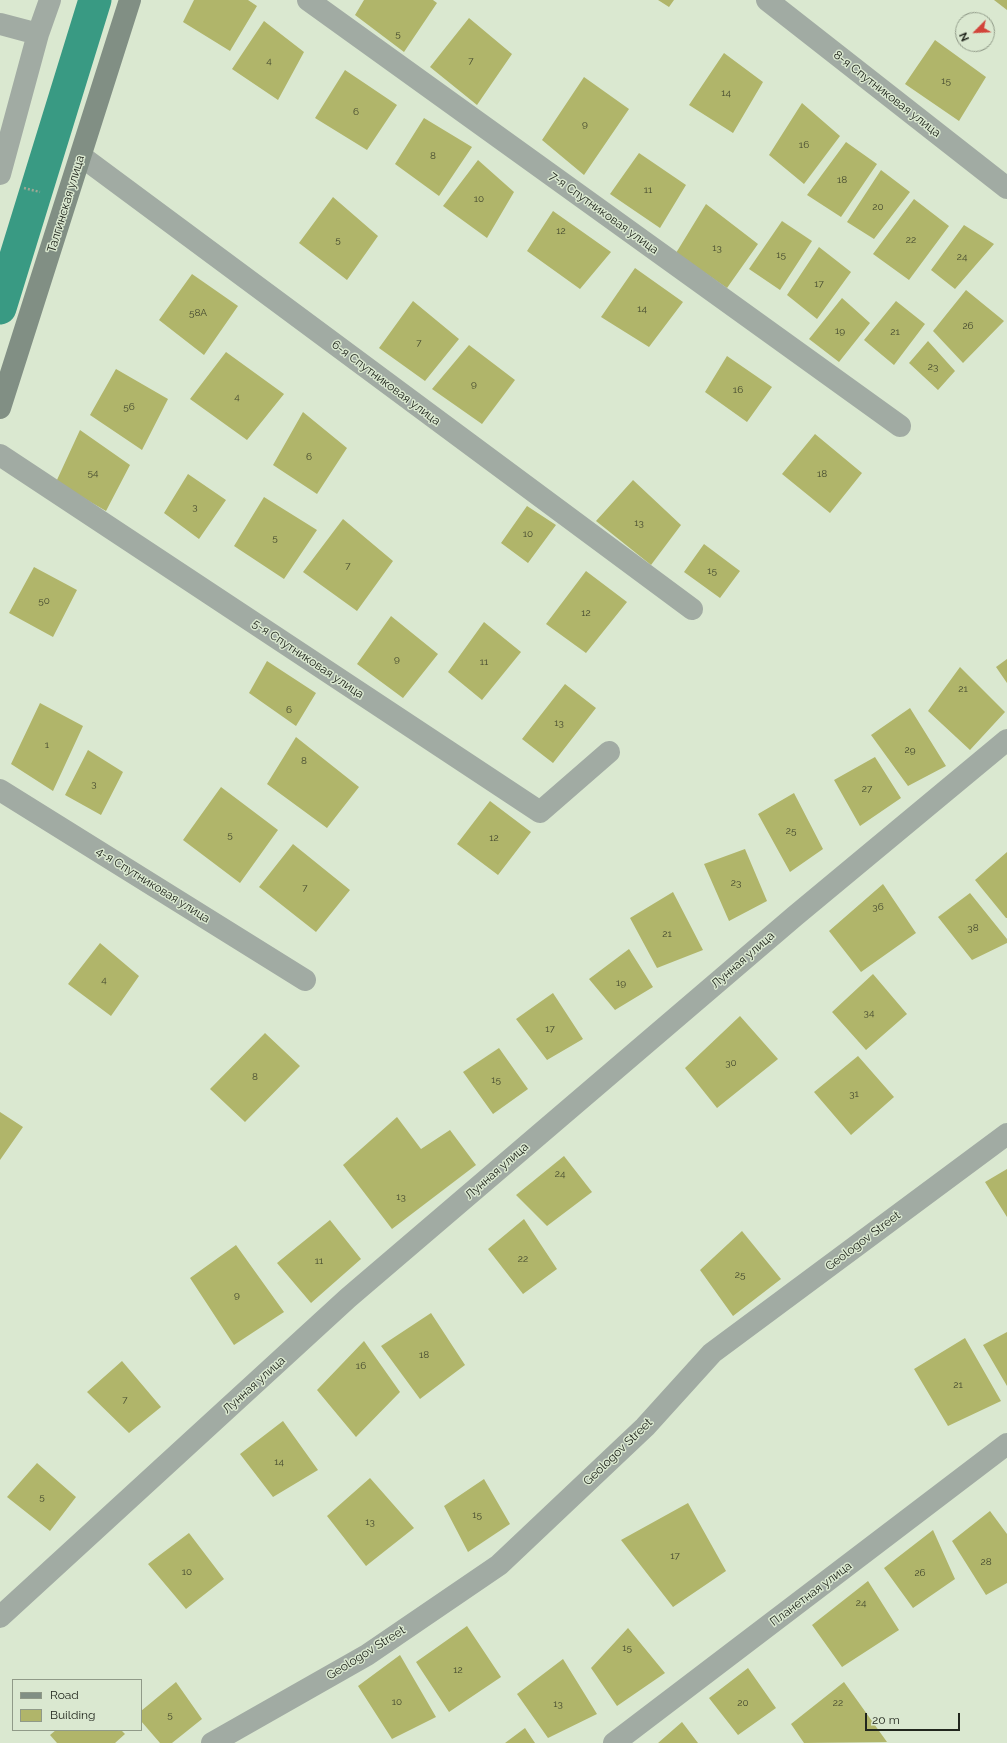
<!DOCTYPE html>
<meta charset="utf-8">
<style>
body{margin:0}
#map{position:relative;width:1007px;height:1743px;overflow:hidden;background:#dae8d0;font-family:Raleway,sans-serif}
canvas{display:block}
.legend{position:absolute;left:12px;top:1679px;width:130px;height:52px;box-sizing:border-box;background:#dae8d0;border:1px solid #909a88;margin:0;padding:5px 7px;list-style:none;font-size:12px;color:#21261d}
.legend li{display:flex;align-items:center;gap:8px;height:20px}
.legend b{width:20px;border:1px solid #909a88}
.north{position:absolute;left:955px;top:12px;width:40px;height:40px;box-sizing:border-box;background:#dae8d0;border:1px solid #909a88;border-radius:50%;rotate:246deg;font-size:11px;font-weight:700;line-height:16px;text-align:center;color:#21261d}
.north::after{content:'';display:block;margin:auto;width:14px;height:18px;background:#d2443a;clip-path:polygon(50% 0,100% 100%,50% 72%,0 100%)}
.scale{position:absolute;left:865px;top:1713px;width:95px;height:18px;box-sizing:border-box;border:2px solid #21261d;border-top:0;padding-left:5px;font-size:12px;line-height:14px;white-space:nowrap;color:#21261d;-webkit-text-stroke:3px #dae8d0;paint-order:stroke}
</style>
<div id="map">
<canvas width="1007" height="1743"></canvas>
<ul class="legend">
<li><b style="height:5px;background:#818f84"></b>Road</li>
<li><b style="height:11px;background:#b0b56a"></b>Building</li>
</ul>
<div class="north">N</div>
<div class="scale">20 m</div>
</div>
<script>
const context = document.querySelector('canvas').getContext('2d');
context.lineJoin = 'round';
function strokePath(path, color, width, dash) { context.strokeStyle = color; context.lineWidth = width; context.lineCap = dash ? 'butt' : 'round'; context.setLineDash(dash || []); context.stroke(path); }
function fill(path, color) { context.fillStyle = color; context.fill(path, 'evenodd'); }
function drawText(font, color, halo, rows, align = 'center') {
  context.font = font + ' Raleway,sans-serif'; context.lineWidth = 3; context.setLineDash([]); context.textBaseline = 'middle'; context.strokeStyle = halo; context.fillStyle = color; for (const [text, x, y, turn = 0] of rows) {
    context.save(); context.translate(x, y); context.rotate((+turn || 0) * Math.PI / 180); context.textAlign = isNaN(turn) ? turn : align; if (halo) context.strokeText(text, 0, 0); context.fillText(text, 0, 0); context.restore();
  }
}
strokePath(new Path2D(`
 M0,308L95,0`), '#399a83', 33);
fill(new Path2D(`
 M194,0H248L257,6L230,51L183,22Z
 M364,0H433L437,3L404,52L355,15Z
 M658,0H674L669,7Z
 M994,0H1007V10Z
 M469,18L512,54L477,105L430,67Z
 M264,21L304,52L278,100L232,69Z
 M935,40L986,77L959,121L905,84Z
 M724,53L763,82L733,133L689,105Z
 M345,70L397,105L367,150L315,118Z
 M584,77L629,109L584,175L542,140Z
 M802,103L840,136L804,184L769,155Z
 M424,118L472,147L439,196L395,164Z
 M846,142L877,164L841,217L807,195Z
 M639,153L686,185L660,228L610,194Z
 M478,160L514,192L487,238L443,206Z
 M881,170L910,192L874,239L847,222Z
 M333,197L378,236L347,280L299,243Z
 M914,199L949,226L909,280L873,254Z
 M706,204L758,244L727,288L676,253Z
 M553,211L611,252L580,289L527,251Z
 M782,221L812,241L780,290L749,269Z
 M964,225L994,244L955,289L931,270Z
 M819,247L851,272L817,319L787,295Z
 M635,268L683,302L649,347L601,317Z
 M192,274L238,306L204,355L159,320Z
 M966,290L1004,321L963,363L933,331Z
 M842,298L870,323L839,362L809,339Z
 M413,301L459,339L425,381L379,348Z
 M896,301L925,324L894,365L864,340Z
 M928,341L955,371L938,390L909,363Z
 M469,345L515,380L482,424L432,389Z
 M226,352L284,394L247,440L190,399Z
 M727,356L772,387L747,422L705,392Z
 M116,369L168,399L142,450L90,415Z
 M303,412L347,448L317,494L273,465Z
 M80,430L130,465L106,511L56,482Z
 M815,434L862,473L830,513L782,474Z
 M188,474L226,500L199,539L164,513Z
 M633,480L681,525L651,565L596,521Z
 M264,497L317,530L284,579L234,546Z
 M527,506L556,525L528,563L501,543Z
 M343,519L393,561L357,611L303,572Z
 M704,544L740,571L720,598L684,572Z
 M34,567L77,590L53,637L9,613Z
 M586,571L627,602L586,653L546,624Z
 M391,616L438,654L403,698L357,664Z
 M484,622L521,652L482,700L448,672Z
 M1007,659V683L996,667Z
 M267,661L316,693L296,726L249,693Z
 M960,667L1005,712L970,750L928,711Z
 M565,684L596,708L553,763L522,739Z
 M40,703L83,726L53,791L11,764Z
 M910,708L946,766L908,786L871,735Z
 M296,737L359,787L327,828L267,784Z
 M88,750L123,772L101,815L65,795Z
 M875,757L901,798L860,826L834,780Z
 M221,787L278,830L240,883L183,840Z
 M794,793L823,849L790,872L758,814Z
 M490,801L531,832L498,875L457,844Z
 M293,844L350,890L316,932L259,887Z
 M745,849L767,901L729,921L704,864Z
 M1007,852V918H1006L975,880Z
 M883,884L916,933L861,972L829,931Z
 M673,892L703,950L657,968L630,918Z
 M970,893L1007,939V943L972,960L938,917Z
 M100,943L139,976L111,1016L68,984Z
 M629,949L653,987L615,1010L589,979Z
 M873,974L907,1014L866,1050L832,1012Z
 M553,993L583,1039L547,1060L516,1019Z
 M740,1016L778,1059L717,1108L685,1068Z
 M265,1033L300,1066L245,1122L210,1089Z
 M499,1048L528,1089L493,1114L463,1072Z
 M858,1056L894,1097L851,1135L814,1092Z
 M0,1112L23,1127L0,1160Z
 M397,1117L421,1149L450,1130L476,1165L392,1229L343,1165Z
 M564,1156L592,1192L547,1226L516,1195Z
 M1007,1169V1217L985,1182Z
 M524,1219L557,1269L523,1294L488,1249Z
 M330,1220L361,1259L311,1303L277,1263Z
 M742,1231L781,1279L733,1316L700,1270Z
 M236,1245L284,1312L234,1345L190,1278Z
 M431,1313L465,1365L420,1399L381,1346Z
 M1007,1332V1386L983,1345Z
 M965,1338L1001,1401L948,1426L914,1369Z
 M364,1341L400,1392L356,1437L317,1390Z
 M122,1361L161,1407L129,1433L87,1392Z
 M283,1421L318,1470L273,1497L240,1454Z
 M37,1463L76,1497L50,1531L7,1497Z
 M370,1478L414,1528L366,1566L327,1516Z
 M484,1479L510,1524L468,1552L444,1506Z
 M688,1503L726,1571L673,1607L621,1540Z
 M990,1511L1007,1534V1583L986,1595L952,1541Z
 M933,1530L955,1579L913,1608L884,1568Z
 M189,1533L224,1579L186,1609L148,1564Z
 M868,1581L899,1630L842,1667L812,1625Z
 M467,1626L501,1677L449,1712L416,1662Z
 M628,1628L665,1673L617,1706L591,1668Z
 M400,1655L436,1717L392,1739L358,1686Z
 M563,1659L597,1714L548,1738L517,1694Z
 M748,1668L776,1708L738,1735L709,1698Z
 M176,1682L202,1719L172,1743H160L141,1721V1711Z
 M844,1682L887,1742L804,1743L791,1724Z
 M682,1722L698,1743H658Z
 M525,1728L535,1743H505Z
 M56,1730H121L125,1734L115,1743H57L50,1735Z`), '#b0b56a');
strokePath(new Path2D(`
 M24,188L40,192`), '#9da895', 2.5, [2, 2]);
strokePath(new Path2D(`
 M308,0L900,426
 M767,0L1007,188
 M0,24L38,34
 M81,156L692,609
 M0,174L38,34L50,0
 M0,455L540,812L609,752
 M0,790L305,980
 M0,1617L348,1298L795,916L1007,740
 M212,1743L367,1655L499,1565L645,1427L712,1353L1007,1134
 M614,1743L1007,1444`), '#a1aba3', 22);
strokePath(new Path2D(`
 M0,408L130,0`), '#818f84', 22);
drawText('10px', '#454a30', null, [
 ["5",398,34],
 ["4",269,61],
 ["7",471,61],
 ["15",946,81],
 ["14",726,93],
 ["6",356,112],
 ["9",585,124],
 ["16",804,145],
 ["8",433,156],
 ["18",842,180],
 ["11",648,190],
 ["10",479,199],
 ["20",878,207],
 ["12",561,231],
 ["5",338,240],
 ["22",911,240],
 ["13",717,248],
 ["15",781,255],
 ["24",962,257],
 ["17",819,284],
 ["14",642,309],
 ["58А",198,313],
 ["26",968,326],
 ["19",840,331],
 ["21",895,332],
 ["7",419,343],
 ["23",933,367],
 ["9",474,384],
 ["16",738,390],
 ["4",237,397],
 ["56",129,407],
 ["6",309,457],
 ["54",93,473],
 ["18",822,474],
 ["3",195,507],
 ["13",639,523],
 ["10",528,534],
 ["5",275,538],
 ["7",348,566],
 ["15",712,571],
 ["50",44,601],
 ["12",586,613],
 ["9",397,659],
 ["11",484,662],
 ["21",963,689],
 ["6",289,710],
 ["13",559,723],
 ["1",47,745],
 ["29",910,750],
 ["8",304,761],
 ["3",94,784],
 ["27",867,789],
 ["25",791,831],
 ["5",230,835],
 ["12",494,838],
 ["23",736,883],
 ["7",305,888],
 ["36",878,907],
 ["38",973,928],
 ["21",667,934],
 ["4",104,980],
 ["19",621,983],
 ["34",869,1013],
 ["17",550,1029],
 ["30",731,1063],
 ["8",255,1077],
 ["15",496,1080],
 ["31",854,1094],
 ["24",560,1174],
 ["13",401,1197],
 ["22",523,1259],
 ["11",319,1261],
 ["25",740,1275],
 ["9",237,1295],
 ["18",424,1355],
 ["16",361,1366],
 ["21",958,1385],
 ["7",125,1400],
 ["14",279,1462],
 ["5",42,1497],
 ["15",477,1515],
 ["13",370,1522],
 ["17",675,1556],
 ["28",986,1562],
 ["10",187,1572],
 ["26",920,1573],
 ["24",861,1603],
 ["15",627,1648],
 ["12",458,1670],
 ["10",397,1702],
 ["20",743,1703],
 ["22",838,1703],
 ["13",558,1704],
 ["5",170,1715]
]);
drawText('12px', '#21261d', '#dae8d0', [
 ["8-я Спутниковая улица",887,94,38],
 ["Талгинская улица",66,204,-73],
 ["7-я Спутниковая улица",604,213,36],
 ["6-я Спутниковая улица",386,383,37],
 ["5-я Спутниковая улица",308,659,34],
 ["4-я Спутниковая улица",153,885,32],
 ["Лунная улица",743,960,-41],
 ["Лунная улица",497,1171,-41],
 ["Geologov Street",863,1241,-37],
 ["Лунная улица",254,1385,-42],
 ["Geologov Street",618,1452,-44],
 ["Планетная улица",811,1594,-37],
 ["Geologov Street",366,1653,-32]
]);
</script>
